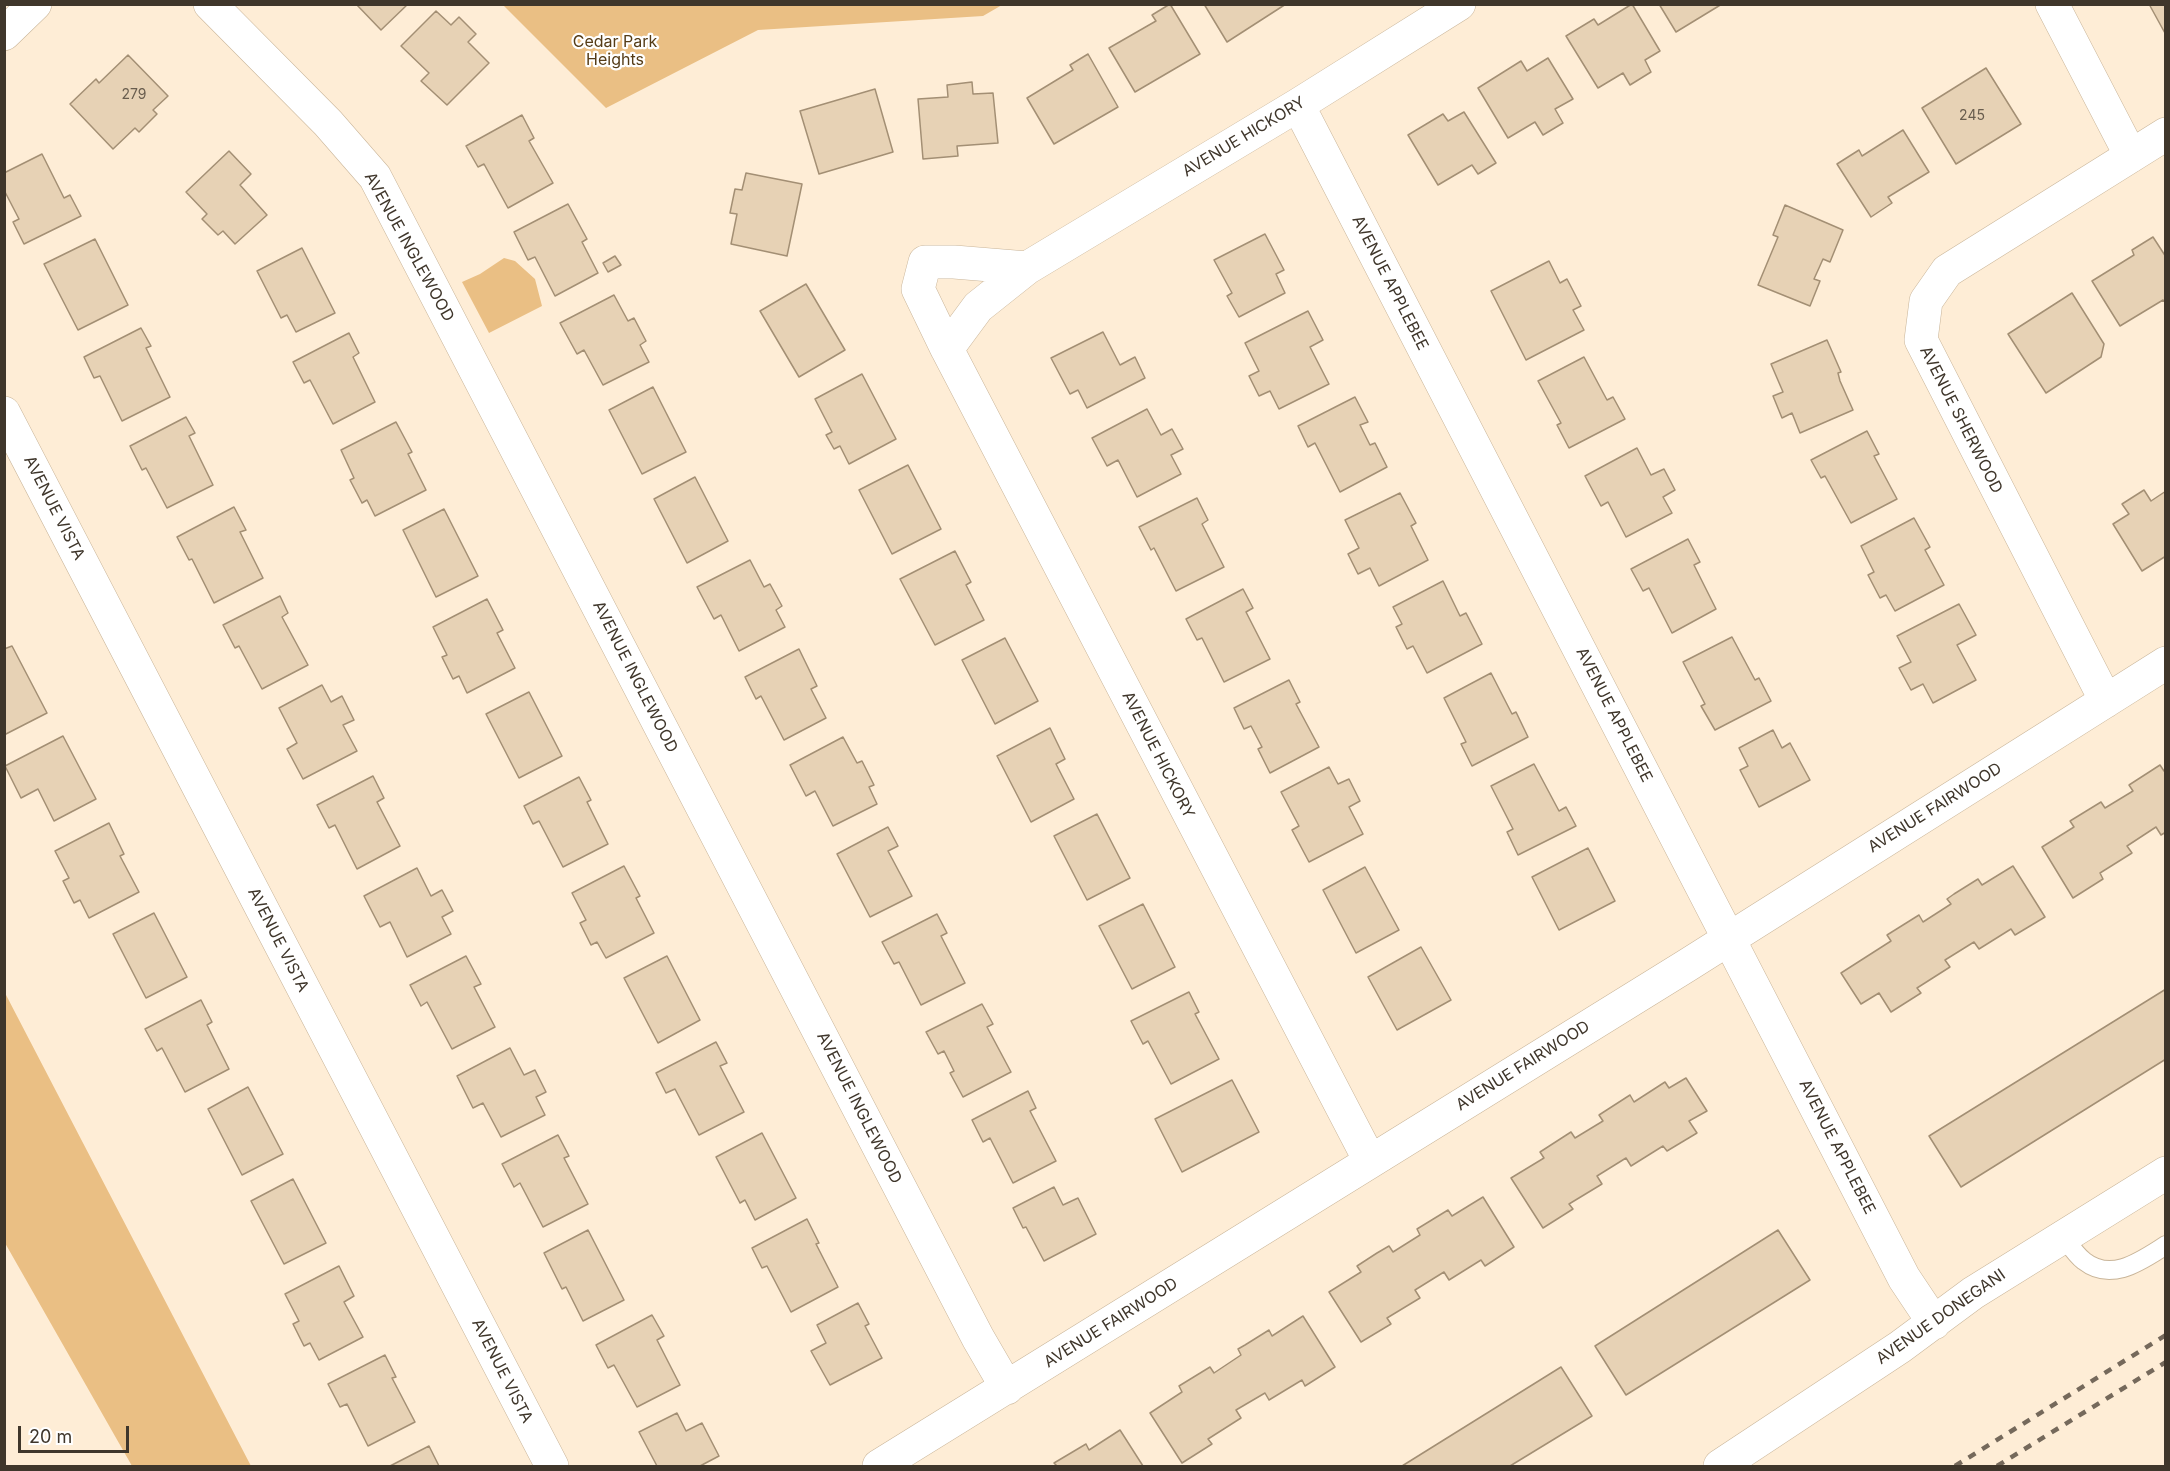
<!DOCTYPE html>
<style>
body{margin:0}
#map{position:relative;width:2170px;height:1471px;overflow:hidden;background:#feedd6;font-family:Inter,sans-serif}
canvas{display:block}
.frame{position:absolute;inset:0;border:6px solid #3f362b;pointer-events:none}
.scale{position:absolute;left:18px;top:1426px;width:111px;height:27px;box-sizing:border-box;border:3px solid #3f362b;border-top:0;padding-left:8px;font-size:18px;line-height:21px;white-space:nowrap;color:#3f362b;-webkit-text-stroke:4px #fff;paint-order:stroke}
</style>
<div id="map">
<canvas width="2170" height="1471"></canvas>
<div class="frame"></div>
<div class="scale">20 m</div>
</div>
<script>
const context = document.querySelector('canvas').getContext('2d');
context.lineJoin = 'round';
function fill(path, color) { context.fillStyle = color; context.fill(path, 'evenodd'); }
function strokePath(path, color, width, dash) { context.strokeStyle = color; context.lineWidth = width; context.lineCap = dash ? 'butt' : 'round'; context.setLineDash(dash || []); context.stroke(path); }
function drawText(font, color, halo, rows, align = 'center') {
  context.font = font + ' Inter,sans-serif'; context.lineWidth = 4.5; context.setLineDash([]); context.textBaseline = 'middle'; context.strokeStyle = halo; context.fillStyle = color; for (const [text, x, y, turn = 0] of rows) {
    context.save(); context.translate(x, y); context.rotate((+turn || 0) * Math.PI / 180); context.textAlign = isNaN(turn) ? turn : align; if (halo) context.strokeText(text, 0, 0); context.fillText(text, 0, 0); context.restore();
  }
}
fill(new Path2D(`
 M503,5H1002L983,16L758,30L606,108Z
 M504,258L515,261L535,279L542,306L489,333L462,282L480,274Z
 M4,993H5L251,1466H132L5,1243Z`), '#eabf84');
const building = new Path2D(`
 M356,4H408L381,30Z
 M1170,4L1200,54L1135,92L1109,48L1156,21L1152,15Z
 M1204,4H1286L1227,42Z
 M1632,4L1660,51L1645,60L1651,72L1630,85L1623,73L1598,88L1566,36L1594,19L1598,25Z
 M1659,4H1722L1676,32Z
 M2149,4H2166V35Z
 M436,11L451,25L459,17L476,34L468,42L489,63L447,105L421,81L429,73L401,46Z
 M1088,54L1118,107L1054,144L1027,98L1073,70L1070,65Z
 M128,55L168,96L153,110L157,114L139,132L135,128L113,149L70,104L96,79L99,83Z
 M1548,58L1573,99L1555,109L1563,123L1543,135L1535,122L1508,138L1478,88L1521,61L1527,71Z
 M1986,68L2021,124L1956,164L1922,108Z
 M972,82L973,94L993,93L998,143L957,146L958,156L923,159L918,99L948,97L947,85Z
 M875,89L893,152L819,174L800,111Z
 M1464,112L1496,163L1478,174L1472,165L1438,185L1408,135L1443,114L1448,121Z
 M522,115L534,138L529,141L553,183L508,208L484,164L478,167L466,146Z
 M1903,130L1929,172L1888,197L1892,203L1871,217L1837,164L1859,150L1862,156Z
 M229,151L251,174L240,185L267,215L235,244L223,231L218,235L202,219L207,214L186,192Z
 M42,154L64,198L70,195L81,216L24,244L13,222L19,219L4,190V173Z
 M746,173L802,184L787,256L731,244L737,214L730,213L735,189L742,190Z
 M568,204L587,239L582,242L598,273L555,296L535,257L528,260L514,232Z
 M1785,205L1843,230L1830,262L1823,259L1819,268L1814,279L1820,281L1810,306L1758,285L1778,237L1773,235Z
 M1265,234L1284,270L1276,274L1285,293L1239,317L1227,296L1232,293L1214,260Z
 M2153,237L2166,257V303L2163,300L2120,326L2092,281L2134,255L2132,250Z
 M95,239L128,305L78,330L44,264Z
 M302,248L335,313L296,332L287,315L281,318L257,271Z
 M615,256L621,265L608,272L603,263Z
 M1549,261L1560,283L1567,279L1581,306L1573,310L1584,330L1526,360L1491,291Z
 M806,284L845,350L799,377L760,311Z
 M2072,293L2104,344L2101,357L2046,393L2008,334Z
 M614,295L628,321L634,318L646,341L640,345L649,362L603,385L584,350L577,354L560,323Z
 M1308,311L1323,340L1310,347L1329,384L1279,409L1270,391L1259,396L1249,376L1259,371L1245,343Z
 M141,328L151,346L146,348L170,397L122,421L100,376L94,378L84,357Z
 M1103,332L1120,365L1135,357L1145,378L1087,408L1078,390L1070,394L1051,358Z
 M349,333L359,353L353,357L375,402L333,424L310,380L304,383L293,362Z
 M1827,340L1841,372L1838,373L1840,381L1853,410L1800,433L1792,413L1782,418L1773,396L1783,392L1771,364Z
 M1584,357L1607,400L1613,397L1625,419L1569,448L1557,425L1561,423L1538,381Z
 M862,374L896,439L849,464L840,446L834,449L826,435L832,432L815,399Z
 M653,387L686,452L642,474L609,410Z
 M1355,397L1368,422L1360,425L1370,445L1375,443L1387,467L1340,492L1315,443L1308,447L1298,426Z
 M1147,409L1161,435L1172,429L1183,449L1171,455L1181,474L1137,497L1118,460L1107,466L1092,438Z
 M186,417L195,433L189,436L213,485L167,508L146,468L142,470L130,446Z
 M396,422L412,452L408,454L426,490L375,516L367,500L362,503L350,480L354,478L341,450Z
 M1867,431L1879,454L1874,456L1897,499L1851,523L1825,476L1821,478L1811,460Z
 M1637,448L1651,475L1664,469L1675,490L1663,497L1672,513L1626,537L1608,502L1601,506L1585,476Z
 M908,465L941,529L892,554L859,490Z
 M695,477L728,541L687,563L654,499Z
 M2144,490L2151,501L2166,491V556L2142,571L2113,524L2129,514L2122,504Z
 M1400,493L1416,523L1411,526L1428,560L1379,586L1370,568L1358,574L1348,554L1359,548L1345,520Z
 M1197,498L1208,520L1202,524L1224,567L1176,591L1154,548L1151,550L1139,527Z
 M234,507L246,530L240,532L263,578L214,603L192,559L189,560L177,537Z
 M444,509L478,576L436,597L403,530Z
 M1914,518L1930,547L1925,550L1944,585L1895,611L1886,595L1880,598L1868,575L1874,572L1861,546Z
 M1688,539L1700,562L1694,565L1716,609L1672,633L1649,588L1643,591L1631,569Z
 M955,551L971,582L966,585L984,620L935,645L900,579Z
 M750,560L764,587L770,584L782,606L776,610L785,627L739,651L721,615L714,619L697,587Z
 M1443,581L1460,616L1466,613L1482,644L1427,673L1413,646L1407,649L1396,627L1402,624L1393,607Z
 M1243,589L1253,608L1246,612L1270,659L1224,682L1202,638L1197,640L1186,619Z
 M280,596L288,613L282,617L308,665L262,689L239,646L235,648L223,625Z
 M487,599L503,630L497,633L515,668L467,693L459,676L453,679L442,657L447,655L433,627Z
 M1959,604L1976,635L1957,645L1976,680L1933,703L1923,684L1911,690L1899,668L1911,662L1897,636Z
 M1732,637L1755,680L1759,678L1771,701L1715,730L1701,706L1705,704L1683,662Z
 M1005,638L1038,701L995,724L962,660Z
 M12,646L47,713L4,735V649Z
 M799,649L817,686L811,689L826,718L784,740L761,696L756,699L745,677Z
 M1491,673L1512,714L1516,712L1528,737L1472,766L1461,744L1466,742L1444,698Z
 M1289,680L1300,702L1296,704L1319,747L1270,773L1258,749L1262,747L1251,726L1244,729L1234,708Z
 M322,685L331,702L342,696L354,720L343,725L357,751L303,779L287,749L297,743L279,708Z
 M529,692L562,756L519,778L486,714Z
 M1050,728L1065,759L1056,764L1074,799L1031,822L997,756Z
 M1773,730L1782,748L1790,743L1810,780L1759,807L1740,770L1748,766L1739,748Z
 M63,736L96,799L54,821L38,789L21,798L5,766Z
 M843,737L857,763L862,761L874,785L869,787L877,804L833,826L815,791L806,796L790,765Z
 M1534,764L1559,811L1566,807L1576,826L1518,855L1507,832L1513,829L1491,786Z
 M2160,765L2164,771L2166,770V832L2161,835L2156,827L2127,846L2132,853L2100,873L2103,879L2073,898L2042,847L2074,827L2070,821L2101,802L2105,808L2133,791L2129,785Z
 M1329,767L1338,784L1349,779L1360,801L1349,807L1363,834L1309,862L1292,830L1299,826L1281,792Z
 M373,776L384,798L377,802L400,846L357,869L335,825L329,828L317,805Z
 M579,777L591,800L587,802L608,844L563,867L539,821L533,824L524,806Z
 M1097,814L1130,878L1087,900L1054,836Z
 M109,823L124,854L120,856L139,892L89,918L80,900L74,903L63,881L69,878L55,851Z
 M888,827L898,846L888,851L912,896L870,917L837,854Z
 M1588,848L1615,901L1559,930L1532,877Z
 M624,866L640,896L636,898L654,933L606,958L597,942L591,945L580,923L586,920L572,893Z
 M2013,866L2045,917L2015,935L2011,929L1979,949L1974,942L1945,960L1950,967L1917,988L1921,993L1891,1012L1879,993L1861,1004L1841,973L1891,941L1887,935L1919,915L1923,922L1951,904L1947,899L1954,894L1978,879L1982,885Z
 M1365,867L1399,930L1356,953L1323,890Z
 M417,868L431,896L442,890L453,911L442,917L451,934L407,957L390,922L380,927L364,896Z
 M1143,904L1175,967L1132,989L1099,926Z
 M154,913L187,977L146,998L113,934Z
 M937,914L947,933L941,936L965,983L921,1005L899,962L894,964L882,942Z
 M1421,947L1451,1000L1397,1030L1368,977Z
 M466,956L481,984L474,987L495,1027L452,1049L427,1002L421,1006L410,985Z
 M667,956L700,1020L658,1043L624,978Z
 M2166,989V1059L1961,1187L1929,1136Z
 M1189,992L1199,1012L1195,1014L1219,1059L1171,1084L1148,1041L1143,1044L1131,1021Z
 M201,1000L212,1022L207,1025L229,1069L185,1092L162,1048L157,1051L145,1029Z
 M982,1004L993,1024L987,1027L1011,1072L963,1097L950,1073L954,1071L944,1051L938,1054L926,1032Z
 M716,1042L727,1063L720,1066L744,1112L699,1135L675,1089L666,1093L656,1073Z
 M510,1048L524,1075L535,1070L546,1092L536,1097L545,1115L501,1137L483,1103L473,1108L457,1076Z
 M1686,1078L1707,1111L1689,1121L1697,1133L1667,1151L1663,1146L1631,1166L1626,1158L1597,1176L1602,1184L1569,1204L1573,1209L1543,1228L1511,1178L1544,1158L1540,1152L1571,1132L1575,1138L1603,1121L1599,1115L1630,1095L1634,1102L1665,1082L1669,1088Z
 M1232,1080L1259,1132L1182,1172L1155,1119Z
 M248,1087L283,1154L242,1175L208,1109Z
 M1028,1091L1036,1108L1030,1111L1056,1161L1013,1183L990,1138L983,1142L972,1120Z
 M762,1133L796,1198L755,1220L745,1200L740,1203L716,1157Z
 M558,1135L569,1156L564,1158L588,1204L543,1227L520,1183L514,1187L502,1164Z
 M293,1179L326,1243L284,1264L251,1201Z
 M1054,1187L1063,1205L1078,1198L1096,1234L1044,1261L1026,1227L1023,1228L1013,1208Z
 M1483,1197L1514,1247L1485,1266L1481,1260L1449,1280L1444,1272L1415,1290L1420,1298L1387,1318L1391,1324L1361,1342L1329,1292L1361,1272L1357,1266L1377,1253L1389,1246L1393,1252L1420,1235L1417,1229L1448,1210L1452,1216Z
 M807,1219L819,1243L816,1244L838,1287L791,1312L767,1266L762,1268L752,1248Z
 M588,1230L624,1300L583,1321L566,1287L562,1289L544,1253Z
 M1778,1230L1810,1280L1626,1395L1595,1346Z
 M339,1266L354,1296L344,1302L363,1337L319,1360L310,1343L304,1346L293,1324L299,1321L285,1294Z
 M858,1303L869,1324L865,1326L882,1358L830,1385L811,1351L826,1343L817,1325Z
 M652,1315L664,1336L657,1340L680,1385L637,1407L614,1365L608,1368L596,1345Z
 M1303,1316L1335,1367L1305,1386L1302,1380L1269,1400L1265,1393L1236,1410L1241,1418L1208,1439L1212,1444L1182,1463L1150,1413L1182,1392L1179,1386L1210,1367L1214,1373L1241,1355L1238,1349L1245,1345L1269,1330L1272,1336Z
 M385,1355L396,1377L392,1378L415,1422L368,1446L347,1404L340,1407L328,1384Z
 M1561,1367L1592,1416L1510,1466H1402Z
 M677,1413L686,1431L702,1423L719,1456L700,1466H657L639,1432Z
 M1120,1430L1143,1466H1057L1054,1463L1086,1444L1089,1450Z
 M429,1446L439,1466H390Z`);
fill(building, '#e7d2b5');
strokePath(building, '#a38f74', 1.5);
const service = new Path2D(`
 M2063,1236C2069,1244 2076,1255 2084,1261C2112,1283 2142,1260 2166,1245`);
const minor = new Path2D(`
 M210,4L328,123L375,177L978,1338L1007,1388
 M2052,4L2131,156
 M4,34L35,4
 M1298,105L1904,1278L1934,1323
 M947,349L978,307L1027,268
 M4,413L552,1466
 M2106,701L1921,340L1926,301L1947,271L2166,134
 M1370,1161L947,349L918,289L925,262H954L1027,268L1298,105L1459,4
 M879,1466L1686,966L2166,663
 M1720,1466L1900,1347L1973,1293L2166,1173`);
strokePath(service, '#c9b599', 20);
strokePath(minor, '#c9b599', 34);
strokePath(service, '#fff', 18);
strokePath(minor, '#fff', 33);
strokePath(new Path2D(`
 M1955,1466L2166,1335
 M1997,1466L2166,1362`), '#75695b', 4.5, [8, 8]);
drawText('14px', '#695d4e', null, [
 ["279",134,95],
 ["245",1972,116]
]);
drawText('16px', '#553c17', '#fff', [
 ["Cedar Park",615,42],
 ["Heights",615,60]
]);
drawText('16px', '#3f362b', '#fff', [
 ["AVENUE HICKORY",1244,137,-31],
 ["AVENUE INGLEWOOD",409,247,61],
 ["AVENUE APPLEBEE",1390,283,63],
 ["AVENUE SHERWOOD",1961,420,63],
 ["AVENUE VISTA",54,508,63],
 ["AVENUE INGLEWOOD",635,677,63],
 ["AVENUE APPLEBEE",1614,715,63],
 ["AVENUE HICKORY",1158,755,63],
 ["AVENUE FAIRWOOD",1935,808,-32],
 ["AVENUE VISTA",278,940,63],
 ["AVENUE FAIRWOOD",1523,1066,-32],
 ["AVENUE INGLEWOOD",859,1108,63],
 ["AVENUE APPLEBEE",1837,1147,63],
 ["AVENUE DONEGANI",1941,1317,-35],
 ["AVENUE FAIRWOOD",1111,1323,-32],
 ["AVENUE VISTA",502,1371,63]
]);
</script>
